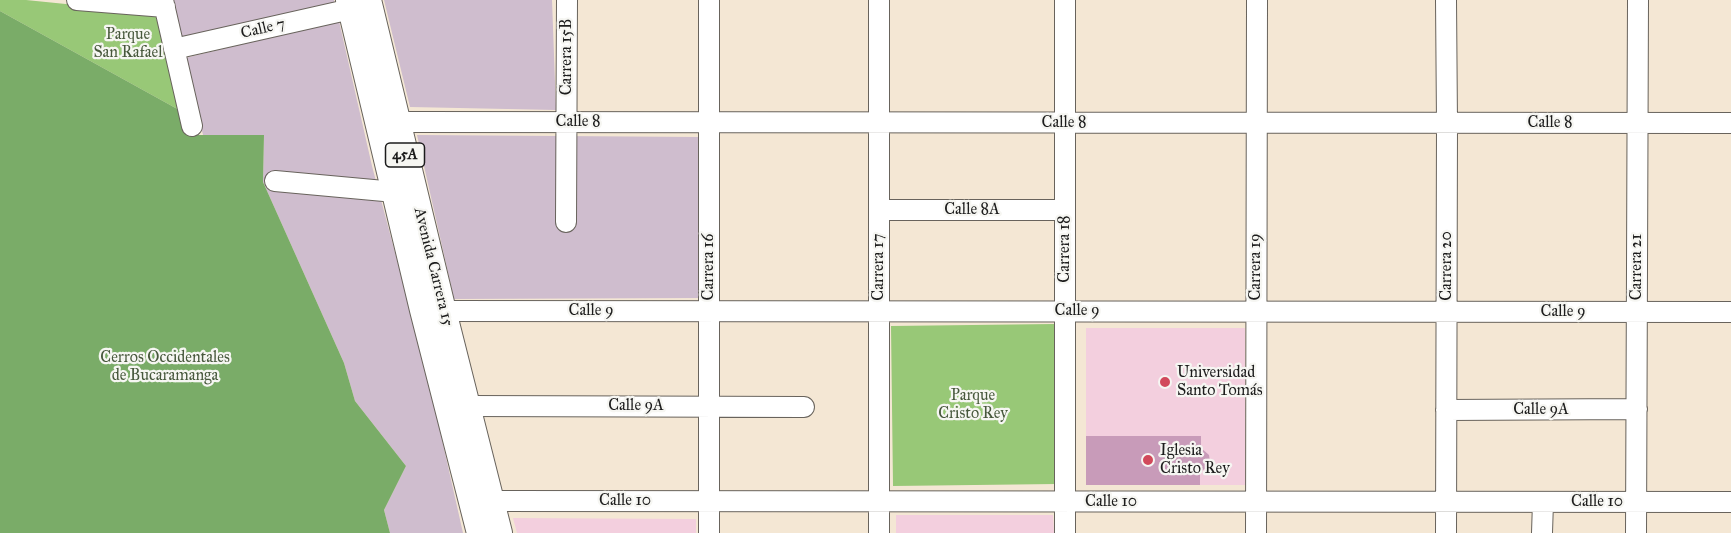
<!DOCTYPE html>
<meta charset="utf-8">
<style>
body{margin:0}
canvas{display:block;background:#f4e7d4}
</style>
<canvas width="1731" height="533"></canvas>
<script>
const context = document.querySelector('canvas').getContext('2d');
context.lineJoin = 'round';
function fill(path, color) { context.fillStyle = color; context.fill(path, 'evenodd'); }
function strokePath(path, color, width, dash) { context.strokeStyle = color; context.lineWidth = width; context.lineCap = dash ? 'butt' : 'round'; context.setLineDash(dash || []); context.stroke(path); }
function drawText(font, color, halo, rows, align = 'center') {
  context.font = font + ' "IM FELL Great Primer",serif'; context.lineWidth = 4.5; context.setLineDash([]); context.textBaseline = 'middle'; context.strokeStyle = halo; context.fillStyle = color; for (const [text, x, y, turn = 0] of rows) {
    context.save(); context.translate(x, y); context.rotate((+turn || 0) * Math.PI / 180); context.textAlign = isNaN(turn) ? turn : align; if (halo) context.strokeText(text, 0, 0); context.fillText(text, 0, 0); context.restore();
  }
}
fill(new Path2D(`
 M1086,328H1245V485H1086Z
 M896,515H1053L1054,533H896Z
 M513,518L696,519V533H517Z`), '#f3cfde');
fill(new Path2D(`
 M171,0H334V3L181,40Z
 M384,0H552L556,110L410,107Z
 M339,21L372,166L427,373L463,533H390L384,510L406,466L355,401L344,363L263,182L264,135H203L185,58Z
 M417,135L700,137V298L454,299Z`), '#cfbdce');
fill(new Path2D(`
 M0,0H26L155,13L181,111L0,11Z
 M1054,324L1056,484L893,486L891,326Z`), '#98c877');
fill(new Path2D(`
 M0,11L181,111L190,135H264L263,182L344,363L355,401L406,466L384,510L390,533H0Z`), '#7aac68');
fill(new Path2D(`
 M1086,436H1201V448L1209,455L1210,462L1206,468L1200,472V485H1086Z`), '#c89bb9');
const minor = new Path2D(`
 M77,0L165,7
 M163,0L192,126
 M879,0V533
 M1065,0V533
 M1446,0L1447,123L1446,533
 M174,49L351,9
 M398,122L1731,123
 M275,181L395,192
 M879,210H1065
 M566,222L567,0
 M432,311L1731,312
 M468,406L804,407
 M1446,410L1637,409
 M492,501L1731,502
 M709,533V0
 M1256,533L1257,0
 M1542,533L1543,502
 M1636,533L1638,0`);
const major = new Path2D(`
 M349,0L423,310L480,533
 M368,0L443,311L499,533`);
strokePath(minor, '#68635c', 22);
strokePath(major, '#68635c', 28);
strokePath(minor, '#fff', 20);
strokePath(major, '#fff', 26);
for (const [x, y, r, color] of [
 [1165,382,6,"#d1495b"],
 [1148,460,6,"#d1495b"]
]) { const dot = new Path2D(); dot.arc(x, y, r, 0, 2 * Math.PI); context.fillStyle = color; context.fill(dot); strokePath(dot, '#f6f6f2', 2); }
for (const [x, y, w] of [
 [405,155,39]
]) { const box = new Path2D(); box.roundRect(x - w / 2, y - 12, w, 24, 4.5); context.fillStyle = '#f6f6f2'; context.fill(box); strokePath(box, '#1c1c1c', 1.5); }
drawText('bold 15px', '#1c1c1c', null, [
 ["45A",405,155]
]);
drawText('16px', '#1c1c1c', '#f6f6f2', [
 ["Calle 7",263,29,-13],
 ["Carrera 15B",567,57,-90],
 ["Calle 8",578,122],
 ["Calle 8",1064,123],
 ["Calle 8",1550,123],
 ["Calle 8A",972,210],
 ["Carrera 18",1065,249,-90],
 ["Carrera 20",1447,266,-90],
 ["Avenida Carrera 15",433,267,76],
 ["Carrera 16",709,267,-90],
 ["Carrera 17",879,267,-90],
 ["Carrera 19",1256,267,-90],
 ["Carrera 21",1637,267,-90],
 ["Calle 9",591,311],
 ["Calle 9",1077,311],
 ["Calle 9",1563,312],
 ["Calle 9A",636,406],
 ["Calle 9A",1541,410],
 ["Calle 10",625,501],
 ["Calle 10",1111,502],
 ["Calle 10",1597,502]
]);
drawText('16px', '#47583c', '#f6f6f2', [
 ["Parque",128,35],
 ["San Rafael",128,53],
 ["Cerros Occidentales",165,358],
 ["de Bucaramanga",165,376],
 ["Parque",973,396],
 ["Cristo Rey",973,414]
]);
drawText('16px', '#1c1c1c', '#f6f6f2', [
 ["Universidad",1177,373],
 ["Santo Tomás",1177,391],
 ["Iglesia",1160,451],
 ["Cristo Rey",1160,469]
], 'left');
</script>
